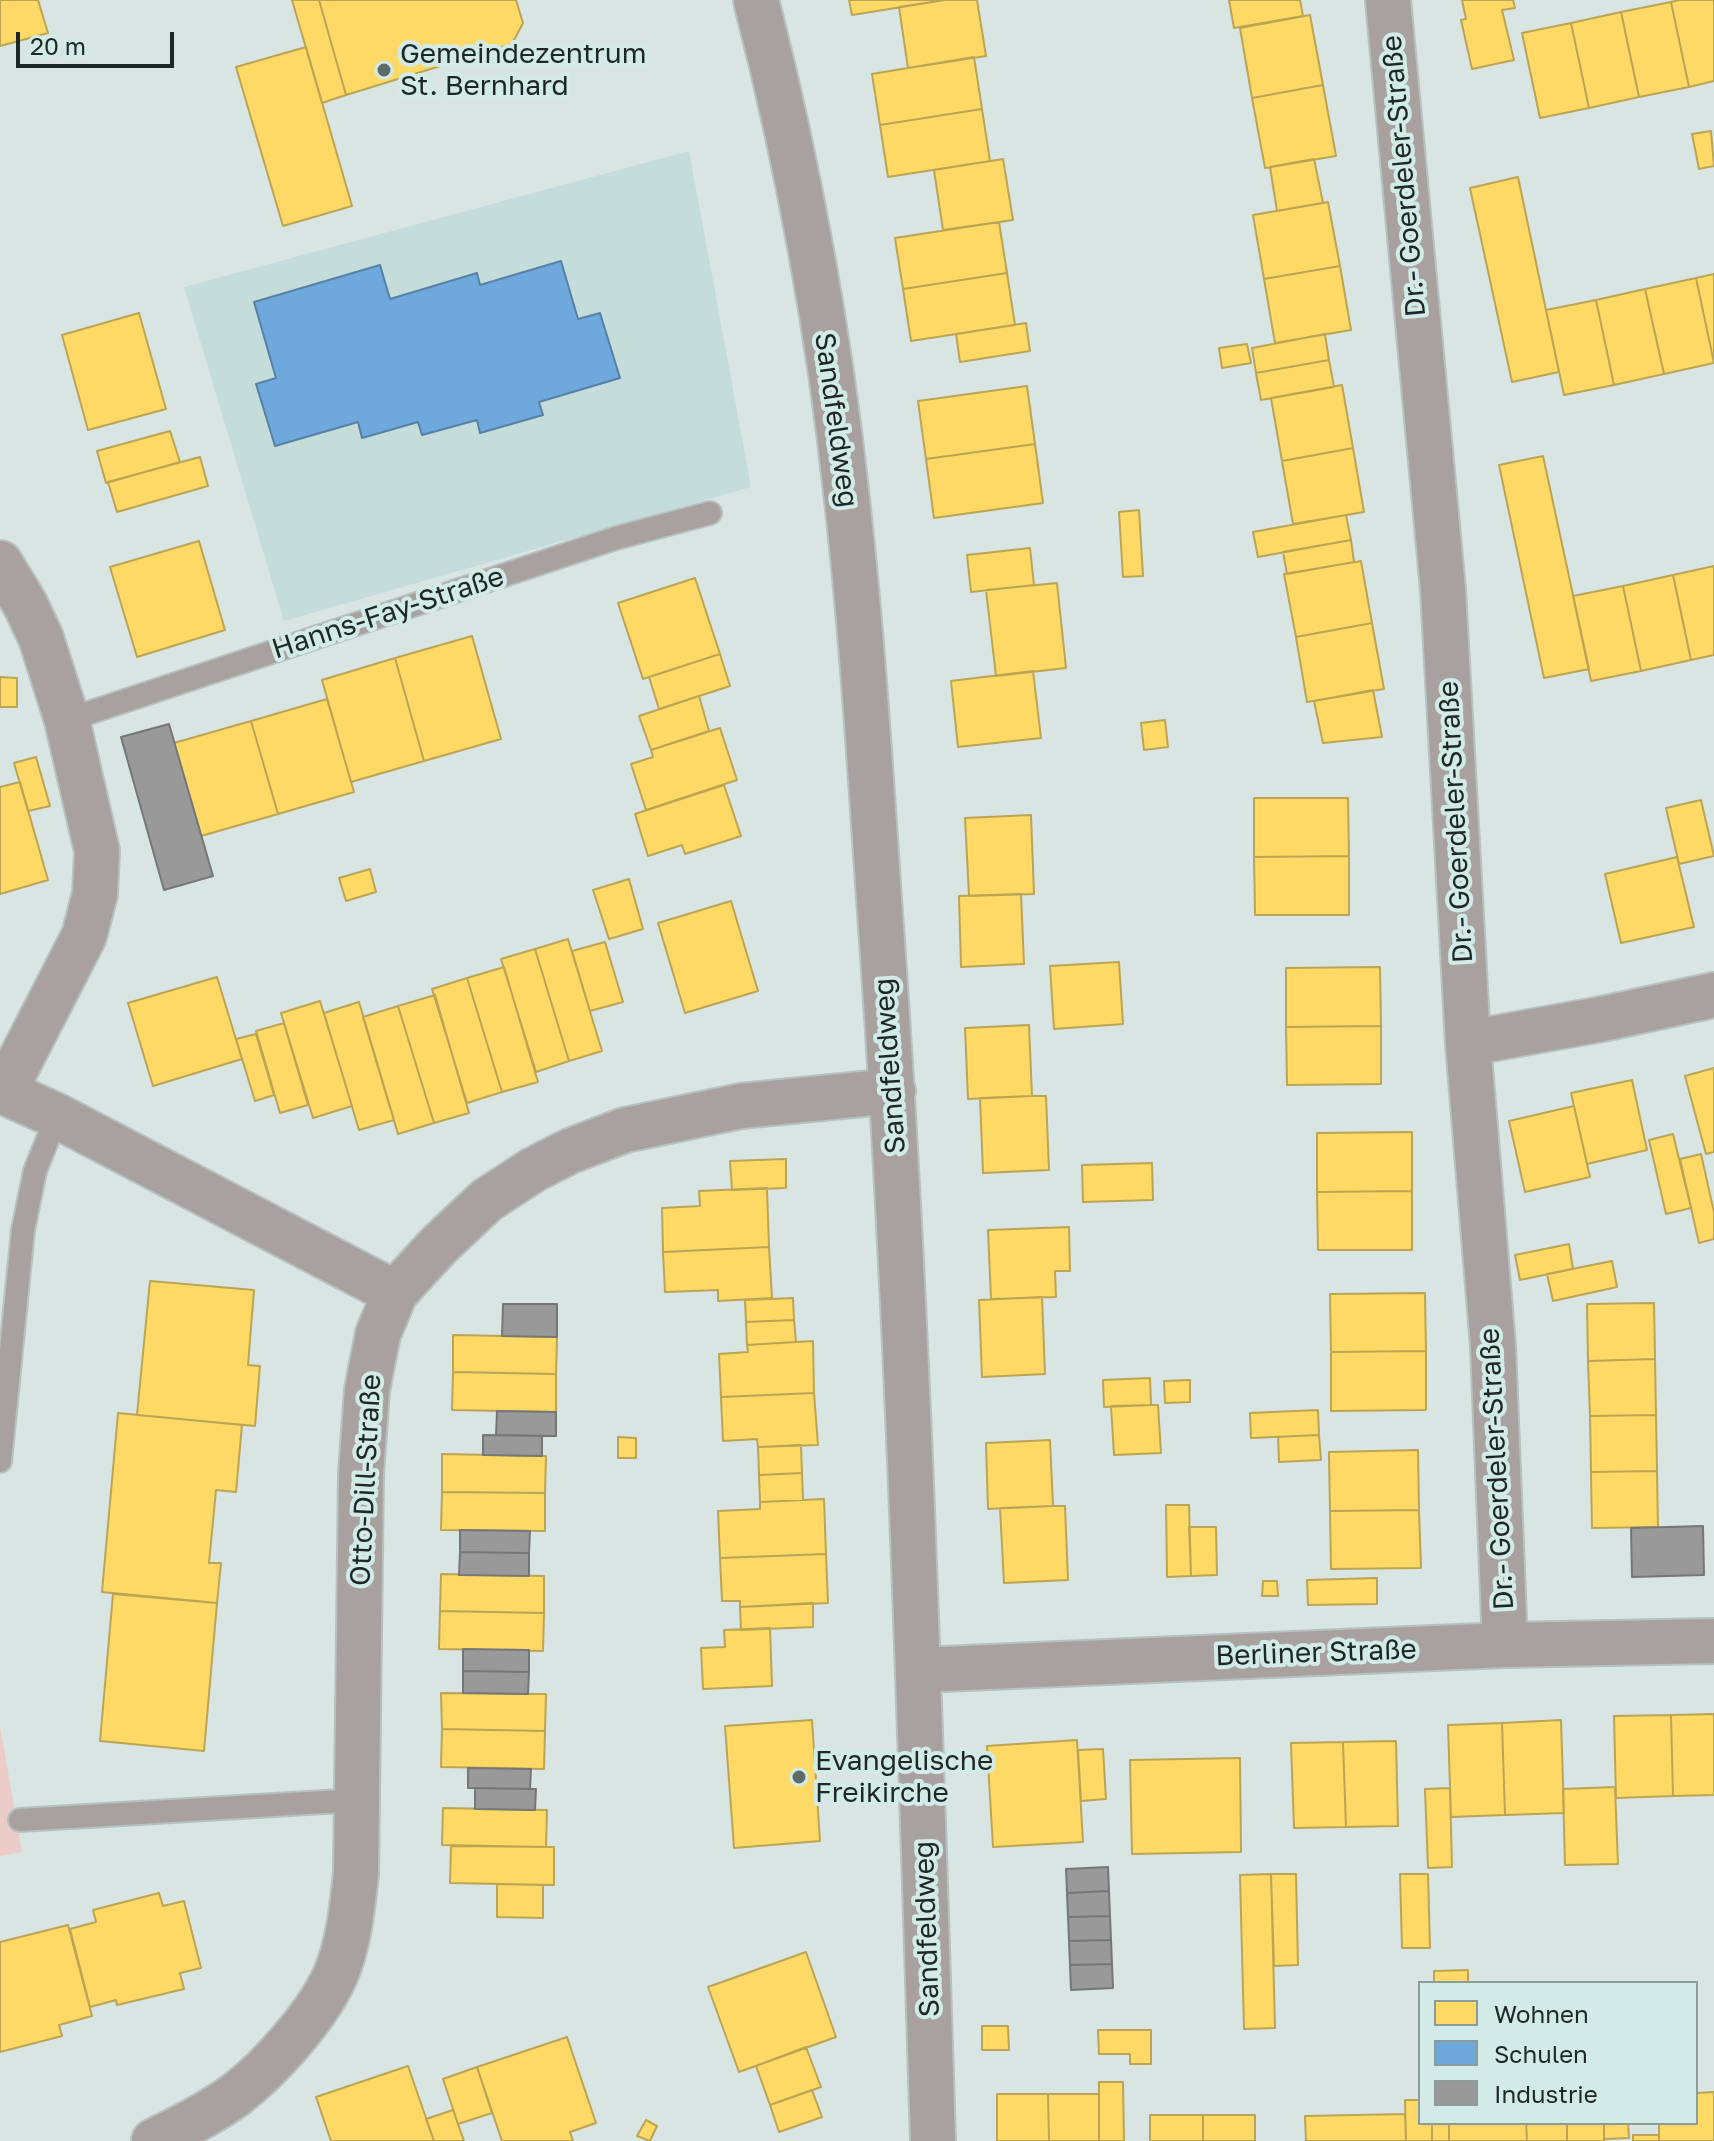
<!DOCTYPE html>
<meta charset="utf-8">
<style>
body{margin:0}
#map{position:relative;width:1714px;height:2141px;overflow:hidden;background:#d8e5e3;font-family:"Golos Text",sans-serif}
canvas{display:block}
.legend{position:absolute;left:1418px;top:1981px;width:280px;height:144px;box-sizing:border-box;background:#d2ebe7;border:2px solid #8a9d9a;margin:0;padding:10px 14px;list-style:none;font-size:24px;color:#1d2726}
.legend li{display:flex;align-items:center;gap:16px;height:40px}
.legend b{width:40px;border:2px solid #8a9d9a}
.scale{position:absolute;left:16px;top:32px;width:158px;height:36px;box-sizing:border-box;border:4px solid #1d2726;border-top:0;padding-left:10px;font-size:24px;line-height:28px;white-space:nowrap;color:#1d2726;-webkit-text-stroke:6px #d2ebe7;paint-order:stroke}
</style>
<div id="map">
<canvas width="1714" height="2141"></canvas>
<ul class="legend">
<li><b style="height:22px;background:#ffd966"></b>Wohnen</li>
<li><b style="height:22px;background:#6fa8dc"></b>Schulen</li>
<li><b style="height:22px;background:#999"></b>Industrie</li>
</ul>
<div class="scale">20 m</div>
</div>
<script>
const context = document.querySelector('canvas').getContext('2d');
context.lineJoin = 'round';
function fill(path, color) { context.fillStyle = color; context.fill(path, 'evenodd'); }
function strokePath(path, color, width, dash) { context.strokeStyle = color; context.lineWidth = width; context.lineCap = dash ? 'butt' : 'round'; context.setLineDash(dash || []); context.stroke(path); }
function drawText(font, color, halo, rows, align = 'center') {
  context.font = font + ' "Golos Text",sans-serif'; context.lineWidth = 8; context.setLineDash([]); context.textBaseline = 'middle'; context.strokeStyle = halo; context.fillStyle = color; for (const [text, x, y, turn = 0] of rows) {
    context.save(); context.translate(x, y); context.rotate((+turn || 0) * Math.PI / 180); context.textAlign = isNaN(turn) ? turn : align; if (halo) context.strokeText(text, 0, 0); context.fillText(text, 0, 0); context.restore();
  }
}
fill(new Path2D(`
 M689,151L751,487L284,621L184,287Z`), '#c4dcda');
fill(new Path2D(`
 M0,1726L22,1852L0,1856Z`), '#ecccc9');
const homes = new Path2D(`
 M0,0H38L48,33L0,46Z
 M292,0H319L346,95L322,103Z
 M319,0H516L523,23L512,44L346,95Z
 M849,0H945L852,15Z
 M945,0H977L986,56L908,68L899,7Z
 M1229,0H1300L1303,16L1234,28Z
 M1462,0H1513L1515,8L1502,10L1514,60L1472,69L1461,20L1466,19Z
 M1679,0H1714V81L1689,87L1671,2Z
 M1671,2L1689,87L1639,97L1621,12Z
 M1621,12L1639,97L1589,108L1571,23Z
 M1310,15L1323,85L1252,98L1240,28Z
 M1571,23L1589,108L1540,118L1522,33Z
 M306,47L352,206L283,226L236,67Z
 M974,57L982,109L880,125L872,74Z
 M1323,85L1336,156L1265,168L1252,98Z
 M982,109L990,161L888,177L880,125Z
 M1711,131L1714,166L1699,169L1692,134Z
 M1003,159L1013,220L943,230L934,170Z
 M1314,159L1323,203L1277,211L1270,167Z
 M1518,177L1559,372L1512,382L1470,188Z
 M1328,202L1340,266L1264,279L1253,215Z
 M999,222L1007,273L903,289L895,238Z
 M1340,266L1351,330L1275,343L1264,279Z
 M1007,273L1015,325L911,341L903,289Z
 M1714,274V363L1696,278Z
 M1696,278L1714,363L1664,374L1645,289Z
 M1645,289L1664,374L1614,385L1596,300Z
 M1596,300L1614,385L1564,395L1546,310Z
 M139,313L166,409L88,430L62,335Z
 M1026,323L1030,351L960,362L956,334Z
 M1325,334L1329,360L1256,373L1252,348Z
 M1247,344L1251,363L1222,368L1219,348Z
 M1329,360L1334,387L1261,400L1256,373Z
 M1342,385L1353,448L1282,461L1271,398Z
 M1027,386L1035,444L926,459L918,401Z
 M170,431L180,462L106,483L97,451Z
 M1035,444L1043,503L934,518L926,459Z
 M1353,448L1364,512L1293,524L1282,461Z
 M1543,456L1589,669L1544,678L1499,465Z
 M200,457L208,486L117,512L108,482Z
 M1139,510L1143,576L1123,577L1119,512Z
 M1346,515L1351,540L1258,557L1253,532Z
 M1351,540L1354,562L1287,574L1283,552Z
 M199,541L225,630L137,657L110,567Z
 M1030,548L1034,585L971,592L967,555Z
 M1361,561L1372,623L1296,637L1284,574Z
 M1714,566V655L1691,660L1673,575Z
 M1673,575L1691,660L1641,671L1623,586Z
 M695,578L720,654L643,679L618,603Z
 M1057,583L1066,668L996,676L986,590Z
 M1623,586L1641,671L1591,681L1573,596Z
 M1372,623L1384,689L1307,702L1296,637Z
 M472,636L501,739L424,761L395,658Z
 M720,654L730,686L659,709L649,677Z
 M395,658L424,761L351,782L322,680Z
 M1033,671L1041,738L958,747L951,681Z
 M0,677L17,678V707H0Z
 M1373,690L1382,737L1323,743L1314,701Z
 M699,696L709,731L651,750L639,716Z
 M327,699L354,792L278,814L251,721Z
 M1165,720L1168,747L1144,750L1141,723Z
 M251,721L278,814L201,836L174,743Z
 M720,728L737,780L646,810L631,764L653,757L651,750Z
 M36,757L50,806L28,811L14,763Z
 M20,782L48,880L0,894V787Z
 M724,785L741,836L685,854L682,845L648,856L635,814Z
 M1254,798H1348L1349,856L1254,857Z
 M1701,800L1714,856L1679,864L1666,808Z
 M1031,815L1034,894L969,896L965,818Z
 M1349,856V915H1255L1254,857Z
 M1677,857L1694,927L1621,943L1605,874Z
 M370,869L376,892L346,901L339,878Z
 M629,879L643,929L609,939L593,890Z
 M1021,894L1024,964L961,967L959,896Z
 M731,901L758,991L685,1013L658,923Z
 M568,939L602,1051L569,1061L535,949Z
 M605,942L623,1002L590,1011L572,951Z
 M535,949L569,1061L536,1072L501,959Z
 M1119,962L1123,1024L1054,1029L1050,966Z
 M504,967L538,1082L502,1092L467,978Z
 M1380,967L1381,1026L1286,1027V968Z
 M217,977L242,1059L153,1086L128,1003Z
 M467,978L502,1092L467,1103L432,989Z
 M435,995L469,1113L434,1123L398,1006Z
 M320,1001L352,1106L313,1118L281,1013Z
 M359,1002L394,1120L359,1130L324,1013Z
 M398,1006L434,1123L398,1134L363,1017Z
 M284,1023L308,1105L280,1113L256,1031Z
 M1029,1025L1032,1096L968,1099L965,1028Z
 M1381,1026V1084L1287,1085L1286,1027Z
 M256,1034L274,1095L255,1101L236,1039Z
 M1714,1068V1152L1706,1154L1685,1076Z
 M1632,1080L1647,1150L1587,1164L1571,1093Z
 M1032,1096H1046L1049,1170L983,1173L980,1098Z
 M1574,1106L1590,1177L1525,1192L1509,1121Z
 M1412,1132V1191L1317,1192V1133Z
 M1673,1134L1691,1208L1666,1214L1649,1140Z
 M1701,1154L1714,1212V1239L1699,1243L1680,1159Z
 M786,1159V1188L732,1190L730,1161Z
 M1152,1163L1153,1200L1083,1202L1082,1165Z
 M767,1188L769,1247L663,1252L662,1208L700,1206L699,1191Z
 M1412,1191V1250H1318L1317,1192Z
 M1069,1227L1070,1271H1055L1056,1297L991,1299L988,1230Z
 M1569,1244L1573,1269L1520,1280L1515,1255Z
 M769,1247L772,1298L718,1301V1290L665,1292L663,1252Z
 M1612,1261L1617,1287L1553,1301L1547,1274Z
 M150,1281L254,1290L248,1365L260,1366L255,1426L137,1415Z
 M1425,1293L1426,1351L1331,1352L1330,1294Z
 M1042,1297L1045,1374L982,1377L979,1300Z
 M793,1298L794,1320L746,1322L745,1300Z
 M1654,1303L1655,1359L1588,1361L1587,1304Z
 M794,1320L796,1342L747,1345L746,1322Z
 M453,1335L557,1337L556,1374L453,1372Z
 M813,1341L814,1393L721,1397L719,1354L748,1352L747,1345Z
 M1426,1351V1410L1331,1411V1352Z
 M1655,1359L1656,1415L1590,1416L1588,1361Z
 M453,1372L556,1374V1412L452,1410Z
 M1150,1378L1151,1405L1104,1407L1103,1380Z
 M1190,1380V1402L1165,1403L1164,1381Z
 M814,1393L818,1445L758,1447L757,1439L723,1441L721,1397Z
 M1151,1405H1158L1161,1453L1114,1455L1111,1406Z
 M1318,1410L1319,1435L1251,1438L1250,1413Z
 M118,1413L242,1425L236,1492L216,1490L209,1563H221L217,1603L102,1592Z
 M1656,1415L1657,1471L1591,1472L1590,1416Z
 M1319,1435L1321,1460L1279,1462L1278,1437Z
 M618,1437L636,1438V1458H618Z
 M1050,1440L1053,1506L988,1509L986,1443Z
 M801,1445L802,1473L759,1475L758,1447Z
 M1418,1450L1419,1510L1330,1511L1329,1452Z
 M442,1454L546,1456L545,1493L442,1492Z
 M1657,1471L1658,1527L1592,1528L1591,1472Z
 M802,1473L803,1500L760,1502L759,1475Z
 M442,1492L545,1493V1531L441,1530Z
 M824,1499L826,1554L720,1558L718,1511L760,1509V1502Z
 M1166,1505H1189L1191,1576L1167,1577Z
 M1053,1506H1065L1068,1580L1004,1583L1000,1508Z
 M1419,1510L1421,1568L1331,1569L1330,1511Z
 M1189,1527H1216L1217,1575L1191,1576Z
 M826,1554L828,1603L740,1607V1601H722L720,1558Z
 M441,1574L544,1576V1613L440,1611Z
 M1377,1578V1604L1308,1605L1307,1580Z
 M1263,1581H1277L1278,1596H1262Z
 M113,1594L217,1603L204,1751L100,1741Z
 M813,1603V1627L741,1630L740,1607Z
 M440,1611L544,1613L543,1651L439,1649Z
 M770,1628L772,1686L703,1689L701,1648L725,1647L724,1630Z
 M441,1693L546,1694L545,1731L442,1729Z
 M1714,1714V1795L1673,1796L1671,1715Z
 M1671,1715L1673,1796L1616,1798L1614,1716Z
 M812,1720L820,1841L734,1848L725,1726Z
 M1561,1720L1564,1813L1505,1815L1502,1723Z
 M1502,1723L1505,1815L1451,1817L1448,1725Z
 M442,1729L545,1731L544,1769L441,1767Z
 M1077,1740L1083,1842L993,1847L987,1746Z
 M1396,1741L1398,1826L1346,1827L1343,1742Z
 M1343,1742L1346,1827L1294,1828L1291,1743Z
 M1103,1749L1106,1799L1081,1801L1078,1750Z
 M1240,1758L1241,1852L1132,1854L1130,1760Z
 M1615,1787L1618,1864L1565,1865L1563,1789Z
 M1450,1788L1452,1867L1428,1868L1425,1789Z
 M443,1808L547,1810L546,1847L442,1845Z
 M451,1846L554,1847V1885L450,1883Z
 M1271,1874H1296L1298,1965L1274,1966Z
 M1271,1874L1275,2028L1244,2029L1240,1875Z
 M1400,1874H1428L1430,1948H1402Z
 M497,1884L543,1885V1918L497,1917Z
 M159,1893L163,1906L184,1901L201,1968L180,1973L184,1989L117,2005L116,2000L90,2007L70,1929L96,1922L93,1910Z
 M68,1925L92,2016L59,2025L62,2036L0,2052V1942Z
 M806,1952L836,2037L739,2072L708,1987Z
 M1468,1970V1983H1434V1971Z
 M982,2026H1008L1009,2050H982Z
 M1098,2030H1151V2064H1130V2054H1099Z
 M567,2037L596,2123L570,2132L573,2141H502L477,2067Z
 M806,2047L821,2087L770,2105L756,2066Z
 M408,2066L434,2141H331L316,2097Z
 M477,2067L492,2113L458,2124L443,2079Z
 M1099,2082H1123L1124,2141H1099Z
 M812,2090L822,2117L779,2132L770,2105Z
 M1714,2092V2141H1659V2123H1696V2093Z
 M997,2094H1048L1049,2141H997Z
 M1048,2094H1099V2141H1049Z
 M1405,2100H1420V2123H1432V2141H1406Z
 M453,2110L464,2141H434L426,2119Z
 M1405,2114L1406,2141H1306L1305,2116Z
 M1150,2115H1203V2141H1150Z
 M1203,2115H1255V2141H1203Z
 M646,2120L657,2126L650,2141L637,2136Z
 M1432,2123H1449V2141H1432Z
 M1449,2123H1526L1527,2141H1449Z
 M1526,2123H1567V2141H1527Z
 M1567,2123H1604V2141H1567Z
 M1604,2123H1628L1629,2138L1604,2139Z
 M1633,2135H1659V2141H1633Z`);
fill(homes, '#ffd966');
strokePath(homes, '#bba453', 2);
const schools = new Path2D(`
 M561,261L578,319L600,313L620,378L539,402L543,415L480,433L477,420L422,435L418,422L362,438L358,422L275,446L256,384L276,378L254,302L380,265L390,299L477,273L480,285Z`);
fill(schools, '#6fa8dc');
strokePath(schools, '#5681a5', 2);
const industry = new Path2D(`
 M169,724L213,876L164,890L121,737Z
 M503,1304H557V1337L502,1336Z
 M497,1411L556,1412V1436L496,1435Z
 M483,1435L542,1436V1456L483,1455Z
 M1703,1526L1704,1575L1632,1577L1631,1528Z
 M460,1530L530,1531L529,1553L460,1552Z
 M460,1552L529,1553V1576L459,1575Z
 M463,1649L529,1650V1672L463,1671Z
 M463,1671L529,1672L528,1694L463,1693Z
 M468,1768L531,1769L530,1789L468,1788Z
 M475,1788L536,1789L535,1810L475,1809Z
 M1108,1867L1109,1891L1067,1893L1066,1869Z
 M1109,1891L1110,1916L1068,1917L1067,1893Z
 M1110,1916L1111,1940L1069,1941L1068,1917Z
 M1111,1940L1112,1964L1070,1965L1069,1941Z
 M1112,1964L1113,1988L1071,1990L1070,1965Z`);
fill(industry, '#999');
strokePath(industry, '#747776', 2);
const service = new Path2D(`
 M67,720L616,538L710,513
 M0,1461L23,1230L35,1171L57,1116
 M20,1820L358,1800`);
const minor = new Path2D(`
 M756,0C798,164 829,331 847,500C862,632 870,766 879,899C909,1312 920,1727 933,2141
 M1388,0L1443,590L1468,1043L1493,1346L1505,1645
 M0,563L25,604L41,638L67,720L97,851L95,894L84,936L4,1092
 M1468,1043L1602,1019L1714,995
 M0,1090L57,1116L395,1293
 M919,1670L1505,1645L1714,1641
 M154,2141C181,2128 209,2114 234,2096C269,2070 317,2016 335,1976C349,1944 352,1908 356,1874L361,1474L367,1390L378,1334L395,1293L439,1245L487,1200L533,1170L570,1151L625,1130L741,1106L893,1091`);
strokePath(service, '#b7c2c0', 26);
strokePath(minor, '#b7c2c0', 48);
strokePath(service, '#a8a1a0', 22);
strokePath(minor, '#a8a1a0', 44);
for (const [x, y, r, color] of [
 [384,70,8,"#5e6a68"],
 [799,1777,8,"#5e6a68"]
]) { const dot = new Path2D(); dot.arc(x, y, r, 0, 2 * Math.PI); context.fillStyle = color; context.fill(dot); strokePath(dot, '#d2ebe7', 3); }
drawText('28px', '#1d2726', '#d2ebe7', [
 ["Gemeindezentrum",400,54],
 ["St. Bernhard",400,86],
 ["Evangelische",815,1761],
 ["Freikirche",815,1793]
], 'left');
drawText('28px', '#1d2726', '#d2ebe7', [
 ["Dr.- Goerdeler-Straße",1404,176,-95],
 ["Sandfeldweg",836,420,82],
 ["Hanns-Fay-Straße",388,613,-18],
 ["Dr.- Goerdeler-Straße",1456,822,-93],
 ["Sandfeldweg",890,1066,-94],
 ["Dr.- Goerdeler-Straße",1497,1469,-93],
 ["Otto-Dill-Straße",366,1480,-87],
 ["Berliner Straße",1316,1653,-2],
 ["Sandfeldweg",927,1929,-92]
]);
</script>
